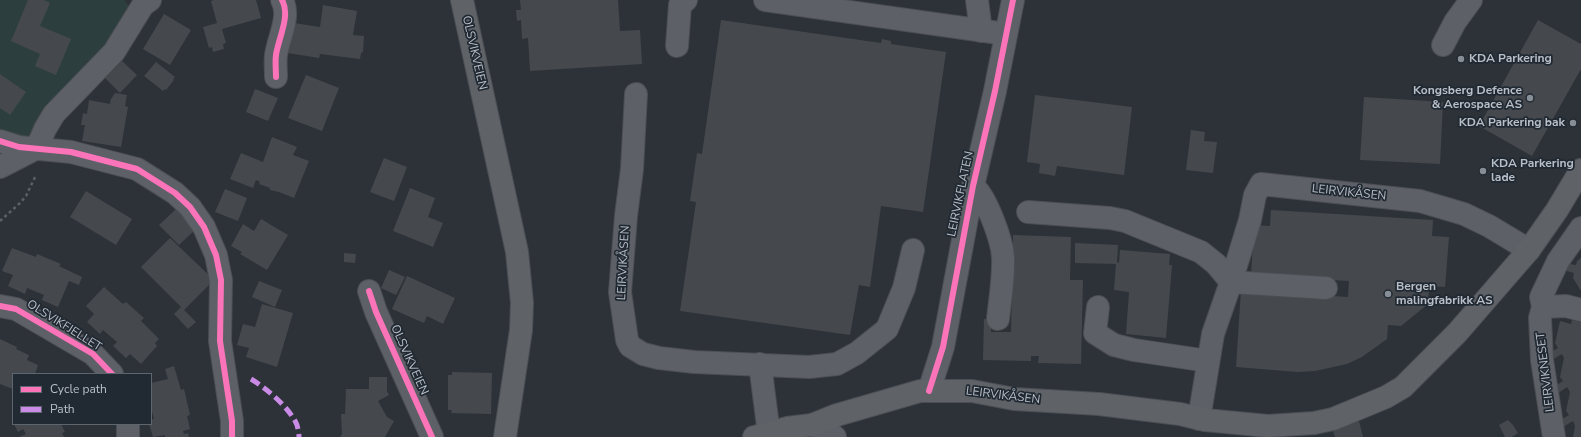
<!DOCTYPE html>
<meta charset="utf-8">
<style>
body{margin:0}
#map{position:relative;width:1581px;height:437px;overflow:hidden;background:#2d3238;font-family:"Nunito Sans",sans-serif}
canvas{display:block}
.legend{position:absolute;left:12px;top:373px;width:140px;height:52px;box-sizing:border-box;background:#212932;border:1px solid #5d656e;margin:0;padding:5px 7px;list-style:none;font-size:12px;color:#b8bfc8}
.legend li{display:flex;align-items:center;gap:8px;height:20px}
.legend b{width:20px;border:1px solid #5d656e}
</style>
<div id="map">
<canvas width="1581" height="437"></canvas>
<ul class="legend">
<li><b style="height:5px;background:#fb73b8"></b>Cycle path</li>
<li><b style="height:5px;background:#ca8be6"></b>Path</li>
</ul>
</div>
<script>
const context = document.querySelector('canvas').getContext('2d');
context.lineJoin = 'round';
function fill(path, color) { context.fillStyle = color; context.fill(path, 'evenodd'); }
function strokePath(path, color, width, dash) { context.strokeStyle = color; context.lineWidth = width; context.lineCap = dash ? 'butt' : 'round'; context.setLineDash(dash || []); context.stroke(path); }
function drawText(font, color, halo, rows, align = 'center') {
  context.font = font + ' "Nunito Sans",sans-serif'; context.lineWidth = 3.5; context.setLineDash([]); context.textBaseline = 'middle'; context.strokeStyle = halo; context.fillStyle = color; for (const [text, x, y, turn = 0] of rows) {
    context.save(); context.translate(x, y); context.rotate((+turn || 0) * Math.PI / 180); context.textAlign = isNaN(turn) ? turn : align; if (halo) context.strokeText(text, 0, 0); context.fillText(text, 0, 0); context.restore();
  }
}
fill(new Path2D(`
 M0,0H124L136,14L25,145L0,131Z`), '#2d3e3f');
fill(new Path2D(`
 M28,0H44L50,3L40,26L71,39L56,75L35,66L40,54L11,41Z
 M214,0H256L261,18L222,29L226,43L223,44L224,49L213,52L212,47L209,48L203,27L217,23L211,1Z
 M520,0H618L620,31L640,30L642,64L530,71L528,38L522,39L521,20L517,21L516,10H521Z
 M323,5L357,11L353,35L364,36L363,52L361,53L360,59L320,54L319,58L288,53L294,23L320,27Z
 M164,14L191,30L170,65L143,49Z
 M721,20L881,43L882,39L891,41V44L946,52L923,212L881,206L870,287L859,285L850,335L680,311L696,202L690,201L697,153L702,154Z
 M1538,20L1581,44V69L1532,156L1479,126Z
 M122,61L137,75L120,93L105,78Z
 M156,62L175,77L173,79L174,80L166,90L165,89L163,91L144,76Z
 M0,74L26,92L10,115L0,108Z
 M306,75L339,88L322,131L288,118Z
 M255,89L278,98L268,121L246,112Z
 M115,93L127,95L125,106L128,107L121,147L82,141L85,125H81L83,113L87,114L89,100L110,104L111,99Z
 M1035,95L1132,107L1124,175L1057,166L1055,176L1039,173L1040,164L1027,162Z
 M1364,97L1443,102L1440,164L1360,160Z
 M1191,130L1205,132L1204,141L1217,142L1213,173L1186,170Z
 M272,137L297,147L293,155L309,161L294,198L279,192L270,190V188L259,184L260,182L256,180L253,188L230,179L241,153L263,162Z
 M384,158L407,167L394,201L370,192Z
 M410,188L435,198L428,217L443,223L433,247L393,231Z
 M225,189L247,198L238,221L215,212Z
 M86,191L132,219L116,245L70,217Z
 M177,208L197,228L179,245L159,225Z
 M1271,210L1433,220L1432,236L1449,237L1445,287L1429,286L1428,304L1401,326L1388,325L1387,339L1362,357L1347,364L1315,371L1298,372L1236,367L1241,290L1348,297L1349,281L1251,275L1254,225L1270,226Z
 M261,219L288,235L267,270L240,254L242,252L231,246L243,224L254,231Z
 M1013,235L1071,237L1070,280H1083L1081,364L1038,363L1039,356H1031V361L983,360L984,319L991,320V332H1011Z
 M170,238L214,280L184,310L196,322L188,329L174,314L181,307L141,267Z
 M1075,243L1118,245L1117,262L1119,263L1120,250L1170,254L1169,265H1172L1166,338L1126,334L1129,292L1114,290L1116,264L1075,263Z
 M12,248L36,257L37,254L61,264L59,266L82,277L79,285L69,281L58,307L42,300L44,295L27,288L25,294L8,286L13,275L2,271Z
 M344,253L356,254L355,263L344,262Z
 M1581,258V291L1573,278L1574,273L1563,270L1564,263L1576,265L1577,261Z
 M389,270L405,277L396,295L381,288Z
 M407,276L455,298L443,324L427,316L424,323L392,309Z
 M259,281L282,290L275,307L252,297Z
 M104,287L123,304L126,302L144,318L141,321L159,339L155,343L157,346L141,364L130,354L126,358L113,346L117,342L103,330L100,334L87,322L94,314L86,306Z
 M262,304L293,313L277,367L246,357L249,348L237,345L243,324L255,327Z
 M1572,320L1581,322V437H1573L1575,426L1573,421L1563,427L1559,421L1569,415L1566,411L1570,392L1567,387L1557,394L1553,387L1563,381L1560,377L1564,358L1562,354L1552,360L1548,354L1558,348L1555,343L1560,321L1571,324Z
 M0,339L17,347L16,349L29,355L27,360L38,365L35,374H13V389L0,384Z
 M174,366L181,390L184,389L190,415L187,416L190,429L183,431L184,434L188,433L189,437H165V435L153,437L149,424H151V420L154,419L151,407V383L168,379L165,369Z
 M452,372L492,373L491,414L451,413L452,410H448V375H452Z
 M369,377H387V391L389,395L378,401L387,417L394,421L385,437H340L342,434L341,414H345L346,389H369Z
 M1508,420L1513,425L1518,433L1512,437H1505L1499,425Z
 M1359,421L1363,437H1335L1332,428Z
 M14,424H61L65,432L62,433L64,437H19L26,434L23,429L18,432Z`), '#45494e');
const minor = new Path2D(`
 M765,0L1006,34
 M977,0L981,31
 M1443,45L1455,22L1471,0
 M677,46L680,5L686,0
 M276,77C276,70 275,62 276,55C278,39 291,16 282,0
 M636,94L632,169L626,216L620,292L627,340L630,346L643,354L659,358L694,362L809,367L837,364L857,353L887,329L904,288L913,250
 M0,141L19,147L71,152L137,169L175,193L190,207L204,227L216,255L221,280L220,341L232,421V437
 M37,148L45,129L54,114L114,52L143,5L150,0
 M0,167L37,148
 M973,186C986,196 1002,240 1003,257C1004,276 1000,300 998,319
 M1028,212L1110,218L1125,221L1201,252L1216,264L1231,282L1213,334L1199,419
 M1326,288L1231,282L1250,220L1255,195L1261,184L1420,201L1464,214L1489,226L1529,250
 M369,291L376,312L432,437
 M0,306L16,309L93,354L112,374
 M1098,307L1095,333L1114,345L1134,350L1208,361
 M1543,307L1566,306L1581,310
 M760,364L769,434
 M929,391L943,347L973,186L995,91L1013,0
 M128,424V437
 M812,425L825,429L835,437
 M1554,437L1542,360L1540,318L1543,307L1541,297L1558,261L1581,228`);
const major = new Path2D(`
 M462,0L517,252L522,303L521,330L505,437
 M754,437L787,428L812,425L837,415L920,391H972L1014,399L1099,404L1180,414L1205,420L1268,426L1314,423L1333,419L1386,397L1403,387L1457,333L1529,250L1557,210L1581,170`);
strokePath(minor, '#4b4e53', 24);
strokePath(major, '#4b4f55', 24);
strokePath(new Path2D(`
 M0,221L20,203L26,196L36,175`), '#5b6064', 2.5, [3, 3]);
strokePath(minor, '#5d6066', 22);
strokePath(major, '#5f6368', 22);
strokePath(new Path2D(`
 M251,379C266,388 290,408 297,425C298,429 299,433 299,437`), '#ca8be6', 5, [10, 5]);
strokePath(new Path2D(`
 M276,77C276,70 275,62 276,55C278,39 291,16 282,0
 M0,141L19,147L71,152L137,169L175,193L190,207L204,227L216,255L221,280L220,341L232,421V437
 M369,291L376,312L432,437
 M0,306L16,309L93,354L112,374
 M929,391L943,347L973,186L995,91L1013,0`), '#fb73b8', 6);
for (const [x, y, r, color] of [
 [1461,59,4,"#878e96"],
 [1530,98,4,"#878e96"],
 [1573,123,4,"#878e96"],
 [1483,171,4,"#878e96"],
 [1388,294,4,"#878e96"]
]) { const dot = new Path2D(); dot.arc(x, y, r, 0, 2 * Math.PI); context.fillStyle = color; context.fill(dot); strokePath(dot, '#212932', 1.5); }
drawText('12px', '#b8bfc8', '#212932', [
 ["OLSVIKVEIEN",474,53,77],
 ["LEIRVIKÅSEN",1349,193,6],
 ["LEIRVIKFLATEN",961,194,-78],
 ["LEIRVIKÅSEN",624,263,-87],
 ["OLSVIKFJELLET",64,326,32],
 ["OLSVIKVEIEN",409,360,66],
 ["LEIRVIKNESET",1546,372,-97],
 ["LEIRVIKÅSEN",1003,396,7]
]);
drawText('bold 12px', '#b8bfc8', '#212932', [
 ["KDA Parkering",1469,59],
 ["Kongsberg Defence",1522,91,"right"],
 ["& Aerospace AS",1522,105,"right"],
 ["KDA Parkering bak",1565,123,"right"],
 ["KDA Parkering",1491,164],
 ["lade",1491,178],
 ["Bergen",1396,287],
 ["malingfabrikk AS",1396,301]
], 'left');
</script>
